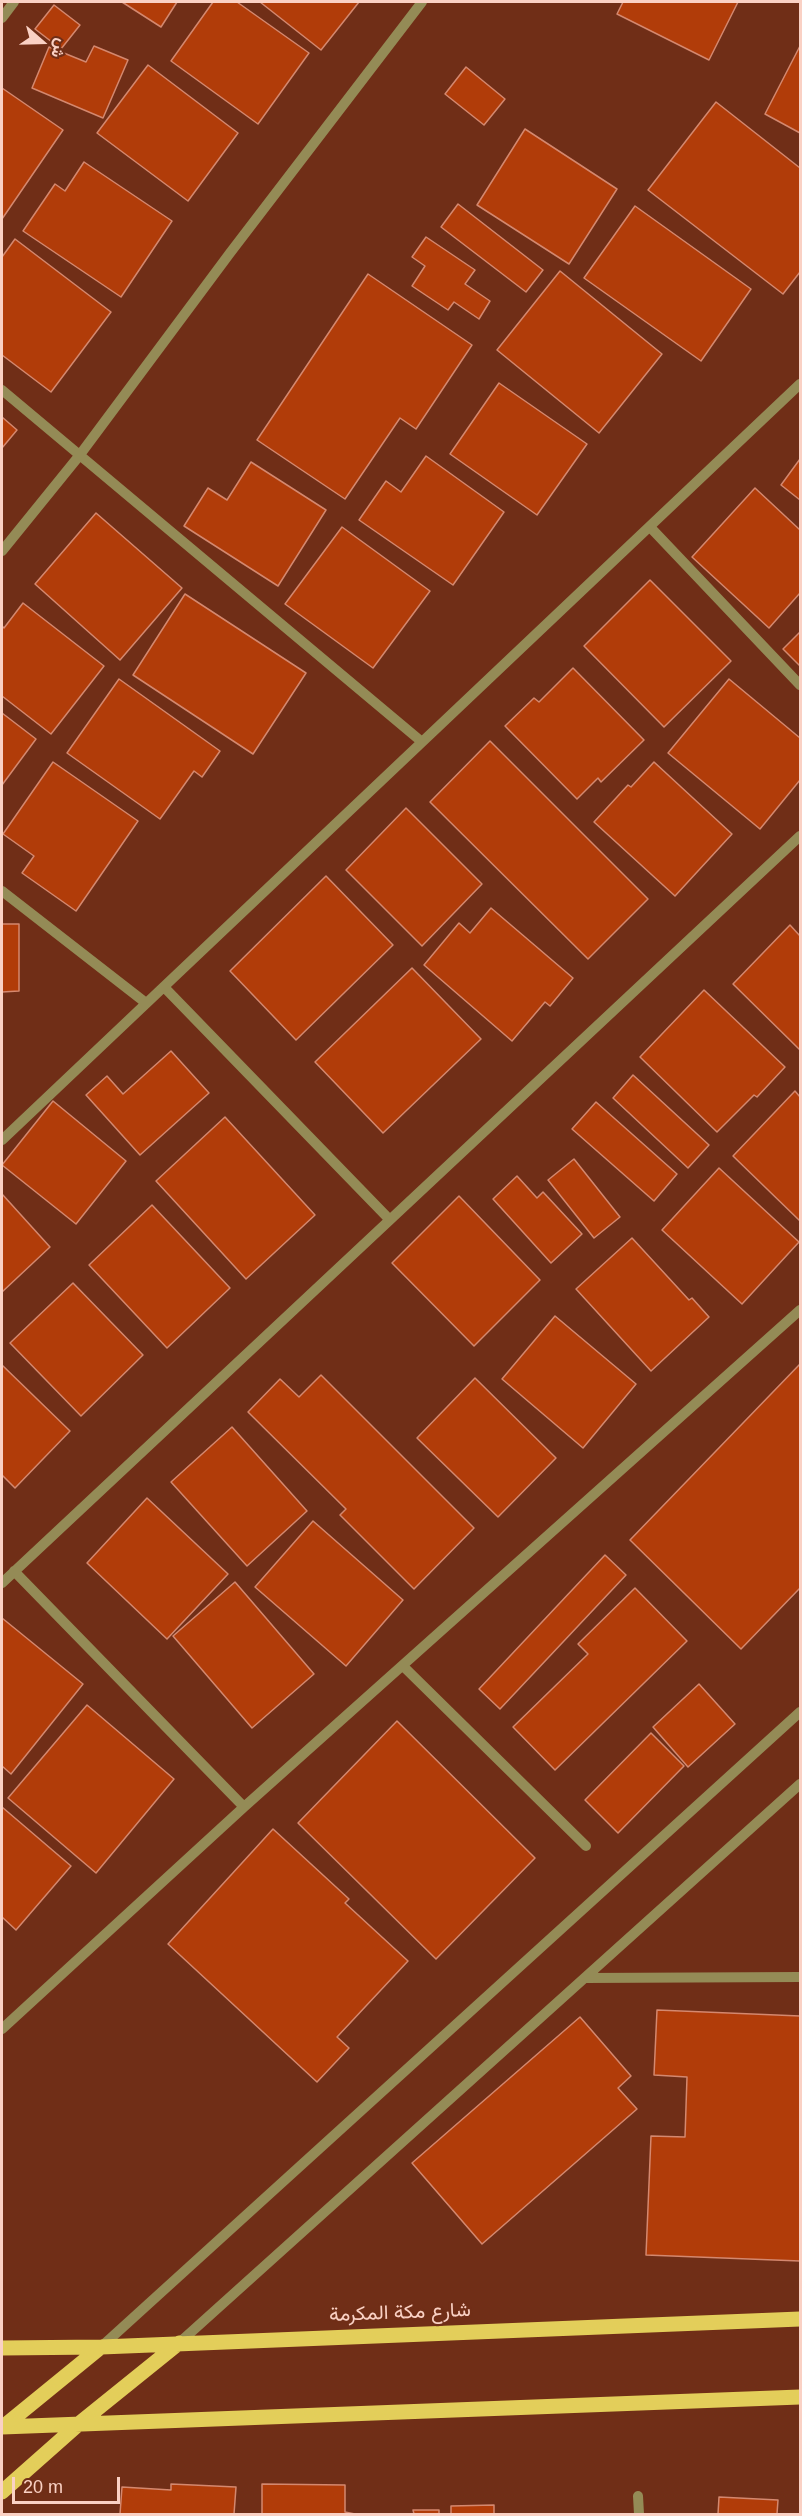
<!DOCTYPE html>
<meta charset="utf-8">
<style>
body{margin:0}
#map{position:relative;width:802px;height:2516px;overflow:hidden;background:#702e17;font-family:Helvetica,Vazirmatn,sans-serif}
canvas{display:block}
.frame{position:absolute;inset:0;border:3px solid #fad1c4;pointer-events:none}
.north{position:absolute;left:12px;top:12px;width:60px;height:60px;-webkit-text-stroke:4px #702e17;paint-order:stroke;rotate:110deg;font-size:16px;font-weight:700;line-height:24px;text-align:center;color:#fad1c4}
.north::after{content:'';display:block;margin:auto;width:21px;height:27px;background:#fad1c4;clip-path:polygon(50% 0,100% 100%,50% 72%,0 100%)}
.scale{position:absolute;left:12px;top:2477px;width:108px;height:27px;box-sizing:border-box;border:3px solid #fad1c4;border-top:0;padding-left:8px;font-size:18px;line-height:21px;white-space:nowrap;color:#fad1c4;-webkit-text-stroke:4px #702e17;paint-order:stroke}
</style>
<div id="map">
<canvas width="802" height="2516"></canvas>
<div class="frame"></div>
<div class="north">ش</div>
<div class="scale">20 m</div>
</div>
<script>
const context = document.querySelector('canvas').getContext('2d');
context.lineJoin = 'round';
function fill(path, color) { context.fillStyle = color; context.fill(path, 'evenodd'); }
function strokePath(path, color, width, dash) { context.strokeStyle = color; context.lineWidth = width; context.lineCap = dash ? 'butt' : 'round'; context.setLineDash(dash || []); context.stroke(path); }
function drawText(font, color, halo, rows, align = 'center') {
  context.font = font + ' Helvetica,Vazirmatn,sans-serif'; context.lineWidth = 4.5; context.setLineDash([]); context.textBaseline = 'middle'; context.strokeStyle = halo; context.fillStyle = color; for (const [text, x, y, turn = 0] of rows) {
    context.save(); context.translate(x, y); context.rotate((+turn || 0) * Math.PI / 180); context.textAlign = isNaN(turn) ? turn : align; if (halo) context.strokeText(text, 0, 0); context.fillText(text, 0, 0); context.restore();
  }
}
const building = new Path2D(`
 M122,2H177L161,27Z
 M213,2H237L309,53L258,124L171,61Z
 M260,2H359L321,50Z
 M623,2H738L709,60L617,14Z
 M54,5L80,25L61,49L35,29Z
 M94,46L128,60L103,118L32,88L49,47L86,62Z
 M800,46V133L765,114Z
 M148,65L238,133L188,201L97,133Z
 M466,67L505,99L484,125L445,94Z
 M2,88L63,130L2,219Z
 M716,102L800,168V272L783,294L648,190Z
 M525,129L617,189L569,264L477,205Z
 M84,162L172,221L121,297L23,231L55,184L65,191Z
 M458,204L543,270L526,292L441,227Z
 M635,206L751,289L701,361L584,278Z
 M426,237L475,270L465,284L490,301L479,319L454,302L448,310L412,286L425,266L412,257Z
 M15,239L111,312L51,392L2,355V257Z
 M560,271L662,354L599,433L497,350Z
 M368,274L472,345L416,429L400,418L345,499L257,440Z
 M499,383L587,444L537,515L450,454Z
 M2,417L17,430L2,448Z
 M426,456L504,512L453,585L359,520L386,481L401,492Z
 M800,459V500L781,485Z
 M251,462L326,510L278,586L184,526L208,488L227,500Z
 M755,488L800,530V593L769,628L692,557Z
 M96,513L182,588L120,660L35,584Z
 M342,527L430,591L373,668L285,604Z
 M650,580L731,661L664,727L584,646Z
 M185,594L306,673L253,754L133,675Z
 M23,603L104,666L51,734L2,696V626L4,628Z
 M800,632V666L783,649Z
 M573,668L644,740L601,782L598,778L577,799L505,726L534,698L539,702Z
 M119,679L220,751L202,777L194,771L160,819L67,753Z
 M729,679L800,738V780L760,829L668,753Z
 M2,713L36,739L2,785Z
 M490,741L648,899L588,959L430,802Z
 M53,762L138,821L76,911L22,873L34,856L3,834Z
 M654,762L732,834L675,896L594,822L628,785L631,787Z
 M406,808L482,884L422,946L346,870Z
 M326,876L393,945L296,1040L230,971Z
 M491,908L573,978L550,1006L545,1002L512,1041L424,965L459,923L470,933Z
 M2,924H19V991L2,992Z
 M790,925L800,936V1050L733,984Z
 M412,968L481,1039L383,1133L315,1062Z
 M704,990L785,1067L757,1097L754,1095L717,1132L640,1057Z
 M171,1051L209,1093L140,1155L86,1095L107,1076L123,1094Z
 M633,1075L709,1145L688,1168L613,1098Z
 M795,1091L800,1097V1221L733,1156Z
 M53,1101L126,1161L76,1224L2,1165Z
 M596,1102L677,1174L654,1201L572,1129Z
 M225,1117L315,1215L246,1279L156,1181Z
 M574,1159L620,1217L594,1238L548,1180Z
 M719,1168L799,1242L742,1304L662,1230Z
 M517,1176L537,1198L543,1192L582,1234L551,1263L493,1199Z
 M2,1194L50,1247L2,1292Z
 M459,1196L540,1280L474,1346L392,1263Z
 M152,1205L230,1288L167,1348L89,1265Z
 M632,1238L689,1300L692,1298L709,1317L651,1371L576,1289Z
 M73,1283L143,1355L81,1416L10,1343Z
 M555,1316L636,1384L583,1448L502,1379Z
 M800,1364V1588L741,1649L630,1540Z
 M2,1365L70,1431L15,1488L2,1475Z
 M321,1375L474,1528L414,1589L340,1515L346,1509L248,1412L280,1379L299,1397Z
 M475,1378L556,1458L498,1517L417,1438Z
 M232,1427L307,1511L247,1566L171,1482Z
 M147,1498L228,1574L167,1639L87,1563Z
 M313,1521L403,1600L346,1666L255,1587Z
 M605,1555L626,1575L500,1709L479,1689Z
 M235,1582L314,1674L252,1728L173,1636Z
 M635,1588L687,1641L555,1770L513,1727L588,1654L578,1644Z
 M2,1618L83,1684L11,1774L2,1766Z
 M699,1684L735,1724L688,1767L653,1727Z
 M87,1705L174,1779L96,1873L8,1798Z
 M397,1721L535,1858L436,1959L298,1823Z
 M651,1733L684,1766L618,1833L585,1800Z
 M2,1807L71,1866L16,1930L2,1917Z
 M273,1829L349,1899L345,1903L408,1961L337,2037L349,2048L317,2082L168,1944Z
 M657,2010L800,2016V2261L646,2255L651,2136L685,2137L687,2077L654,2075Z
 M580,2017L631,2076L618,2088L637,2109L482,2244L412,2163Z
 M171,2484L236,2487L234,2514H120L122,2487L171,2490Z
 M262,2484L345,2485V2512L355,2514H262Z
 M719,2497L778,2500L777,2514H718Z
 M494,2505V2514H451V2506Z
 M413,2510H439V2514H414Z`);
fill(building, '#b13c09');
strokePath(building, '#d4886f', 1.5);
strokePath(new Path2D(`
 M2,18L14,2
 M2,390L422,742
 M650,527L800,685
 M2,551L79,456L230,253L422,2
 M2,891L146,1003
 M164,987L390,1220
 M2,1140L800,384
 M14,1571L244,1807
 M2,1583L800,836
 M403,1666L586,1846
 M585,1978L800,1977
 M2,2029L244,1807L800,1310
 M179,2343L800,1784
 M101,2347L800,1712
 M638,2496L639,2514`), '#948b56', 10);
strokePath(new Path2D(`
 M2,2348L101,2347L800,2319
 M2,2427L800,2397
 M3,2427L101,2347
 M2,2492L81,2422L179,2343`), '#e3ce5a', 15);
drawText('20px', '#fad1c4', '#702e17', [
 ["شارع مكة المكرمة",400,2313,-2]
]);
</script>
